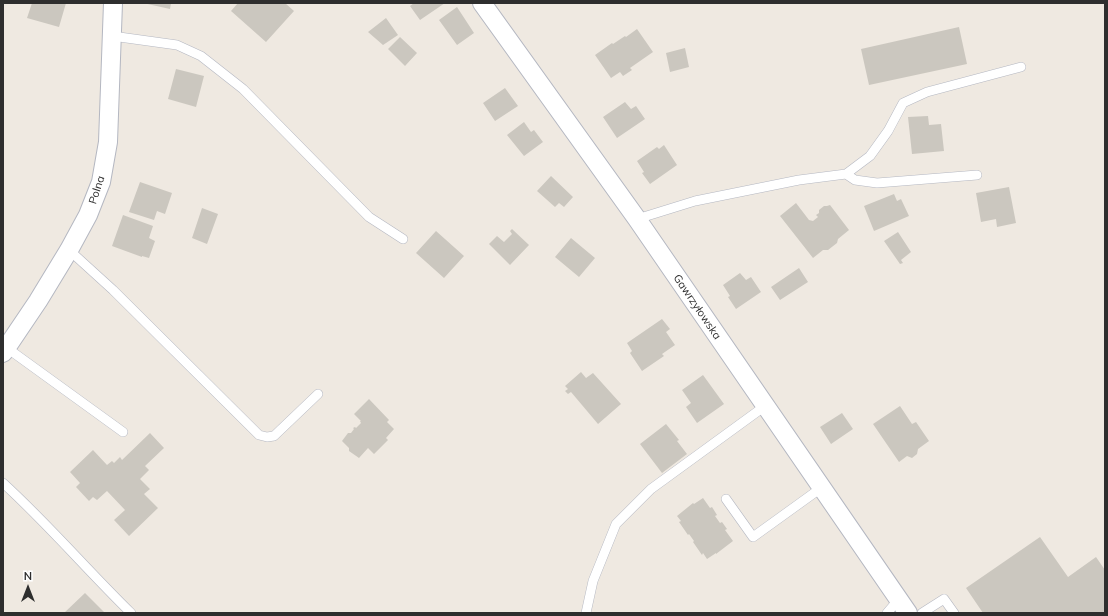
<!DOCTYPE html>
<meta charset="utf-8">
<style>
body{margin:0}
#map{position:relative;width:1108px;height:616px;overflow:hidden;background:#efe9e1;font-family:Mulish,sans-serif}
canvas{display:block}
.frame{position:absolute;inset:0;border:4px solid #2e2e2e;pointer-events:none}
.north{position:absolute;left:8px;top:568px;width:40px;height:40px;-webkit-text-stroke:3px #fff;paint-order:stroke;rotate:0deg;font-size:11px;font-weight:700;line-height:16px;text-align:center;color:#2e2e2e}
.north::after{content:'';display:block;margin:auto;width:14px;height:18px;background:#2e2e2e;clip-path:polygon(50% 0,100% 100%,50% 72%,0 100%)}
</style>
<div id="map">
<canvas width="1108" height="616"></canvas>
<div class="frame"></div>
<div class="north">N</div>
</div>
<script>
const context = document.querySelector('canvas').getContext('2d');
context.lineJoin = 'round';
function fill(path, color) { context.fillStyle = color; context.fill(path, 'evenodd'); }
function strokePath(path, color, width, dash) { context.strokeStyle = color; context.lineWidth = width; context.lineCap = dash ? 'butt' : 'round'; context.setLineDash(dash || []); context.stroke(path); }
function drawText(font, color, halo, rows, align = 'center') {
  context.font = font + ' Mulish,sans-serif'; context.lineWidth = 3; context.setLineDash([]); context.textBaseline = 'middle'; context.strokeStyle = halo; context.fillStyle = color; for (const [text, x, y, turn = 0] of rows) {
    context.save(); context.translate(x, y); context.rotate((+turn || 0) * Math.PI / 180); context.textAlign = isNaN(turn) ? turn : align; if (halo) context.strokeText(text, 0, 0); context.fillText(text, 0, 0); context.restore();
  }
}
fill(new Path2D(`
 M32,3H66L59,27L27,18Z
 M143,3H171L170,9Z
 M238,3H285L294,11L266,42L231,11Z
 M414,3H445L420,20L410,6Z
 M457,7L474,33L457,45L439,20Z
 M386,18L398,35L383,45L368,32Z
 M959,27L967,64L869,85L861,49Z
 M637,29L653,52L630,68L632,70L623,76L620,72L611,78L595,55L612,43L613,44L625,36L626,37Z
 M400,37L417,53L405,66L388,49Z
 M685,48L689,67L670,72L666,53Z
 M176,69L204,76L196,107L168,99Z
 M505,88L518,106L495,121L483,103Z
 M625,102L631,109L636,106L645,119L617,138L603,117Z
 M928,116L929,125L941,124L944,151L912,154L908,117Z
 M524,122L531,132L534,130L543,142L524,156L507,135Z
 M664,145L677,165L650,184L642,173L644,172L637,161L657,147L659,149Z
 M551,176L573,197L564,207L559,203L555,207L537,191Z
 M140,182L172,193L165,214L157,211L154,220L129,212Z
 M1009,187L1016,223L997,227L996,219L981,222L976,193Z
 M894,194L897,201L901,199L909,216L874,231L864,206Z
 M796,203L809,220L813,221L818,217L816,215L819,213V210L824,206H827L830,205L849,230L838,239L837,243L828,250H823L813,258L780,216Z
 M202,208L218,214L207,244L192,238Z
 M123,215L153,226L149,238L155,241L149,258L142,256V257L112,246Z
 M512,229L529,245L510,265L489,244L497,236L504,242L512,234L510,231Z
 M436,231L464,256L444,278L416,253Z
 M898,232L911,252L901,260L903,263L900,264L884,241Z
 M571,238L595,258L579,277L555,257Z
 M799,268L808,282L780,300L771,287Z
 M740,273L746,280L751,277L761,292L736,309L728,297L730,296L723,285Z
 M662,319L670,329L666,332L675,345L662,354L664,356L642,371L630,353L632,351L627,343Z
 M581,372L586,378L593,373L621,404L598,424L571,392L568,394L565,391L568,389L565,386Z
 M703,375L724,404L697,423L686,407L691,403L682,390Z
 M369,399L389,420L387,422L394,429L386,438L388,440L374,454L368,448L359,458L349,451V448L342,441L348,433H351L354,429L353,428L355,427L356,428L361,423L360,421H361L354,414Z
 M900,406L912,424L916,422L929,441L918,449L917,454L912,458L907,456L899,462L873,424Z
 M842,413L853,429L831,444L820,427Z
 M666,424L679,440L677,441L687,454L662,473L640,444Z
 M150,433L164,448L145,466L149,470L140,479L150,489L144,494L158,508L129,536L114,520L125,510L107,491L97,500L93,497L89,501L76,487L80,483L70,472L93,450L107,465L112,461L114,463L120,457L122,460Z
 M703,498L710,508L712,507L717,515L715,516L720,523L722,522L727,529L725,530L733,541L716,554V553L707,559L703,553L702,555L693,542L694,541L689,534L688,535L679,522L681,521L677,516L693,503L694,504Z
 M1040,537L1068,577L1096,557L1105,570V613H983L966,588Z
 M85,593L105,613H64Z`), '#cbc7bf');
const service = new Path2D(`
 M112,36L177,45L201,56L243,89L369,217L403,239
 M846,174L855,180L877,183L977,175
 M637,219L695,201L799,180L846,174L870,156L888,131L903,103L927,92L1021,67
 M69,250L113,290L259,435L267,437L274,436L318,394
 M7,348L123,432
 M3,483C48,524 88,571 131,613
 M726,499L753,537L821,488
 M586,613L593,581L616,524L651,489L765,406
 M887,613L899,599
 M922,613L944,599L954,613`);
const minor = new Path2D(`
 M482,3L637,219L908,613
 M3,353L38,301L69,250L88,215L101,182L108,142L113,3`);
strokePath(service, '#b4b7c1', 10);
strokePath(minor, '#b4b7c1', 20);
strokePath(service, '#fff', 9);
strokePath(minor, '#fff', 18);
drawText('11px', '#2e2e2e', '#fff', [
 ["Polna",97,190,-72],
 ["Gawrzyłowska",697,307,56]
]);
</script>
